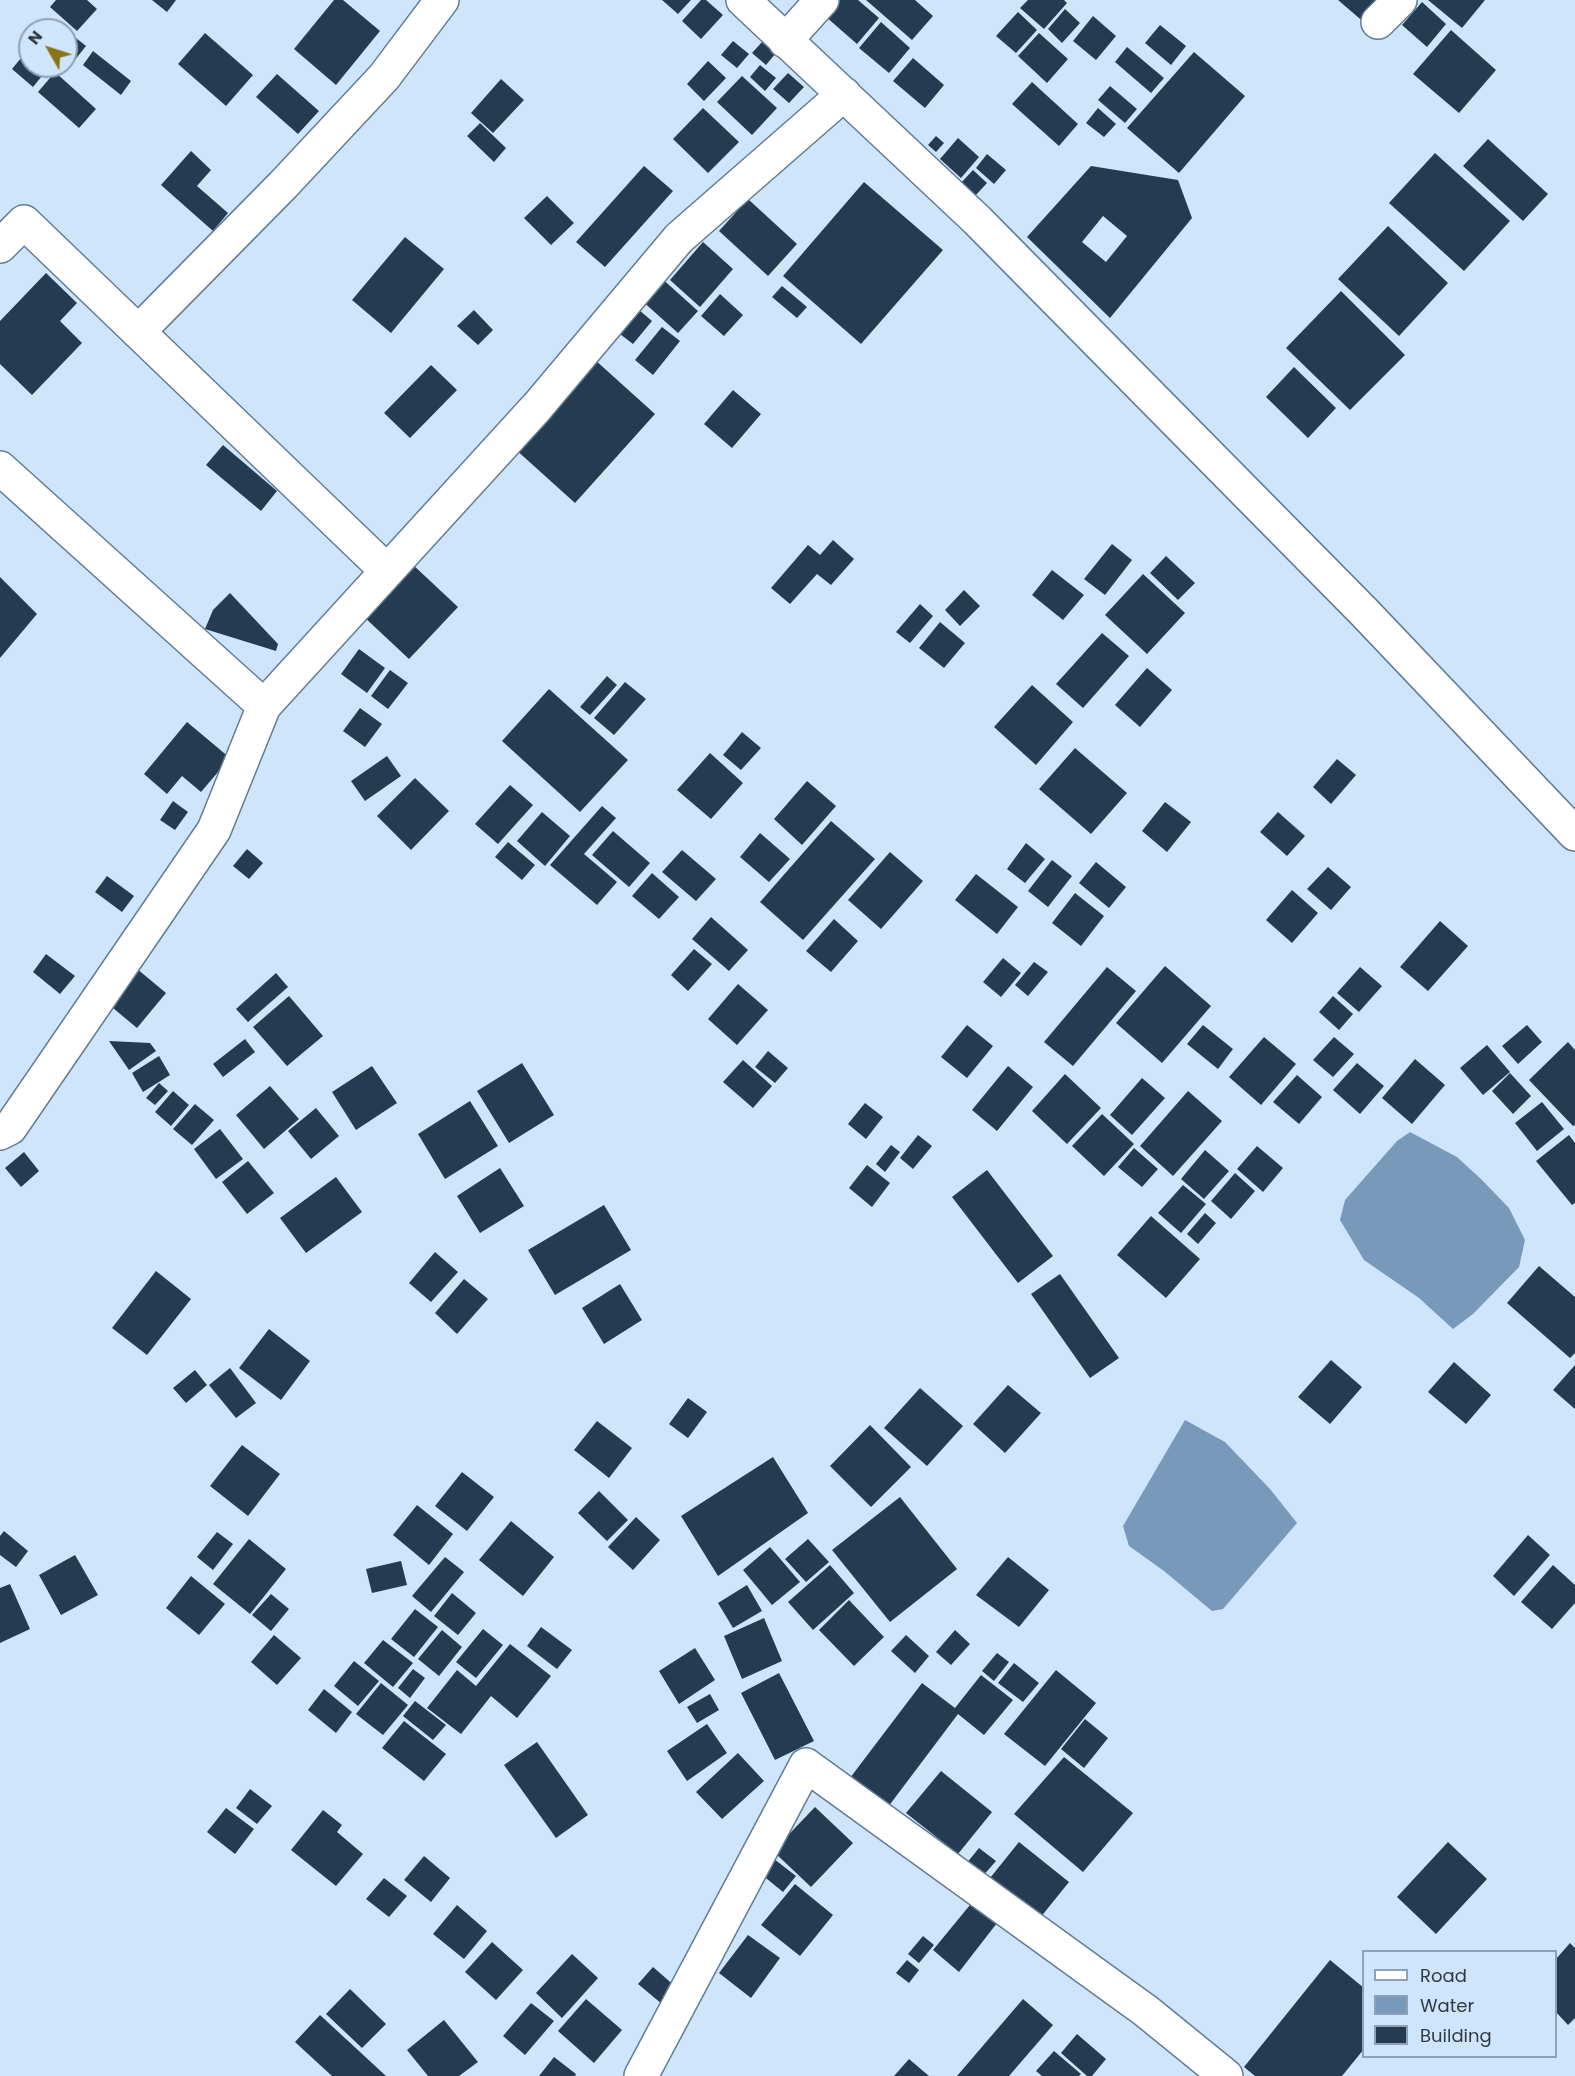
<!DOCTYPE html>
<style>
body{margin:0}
#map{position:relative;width:1575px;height:2076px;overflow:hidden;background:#cfe5fb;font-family:Poppins,sans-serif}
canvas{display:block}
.legend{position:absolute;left:1362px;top:1950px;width:195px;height:108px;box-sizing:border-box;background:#cfe5fb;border:2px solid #8fa1b2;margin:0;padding:8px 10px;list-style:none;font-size:18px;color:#2f3a45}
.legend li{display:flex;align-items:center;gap:12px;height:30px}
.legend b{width:30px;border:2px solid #8fa1b2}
.north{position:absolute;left:18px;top:18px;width:60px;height:60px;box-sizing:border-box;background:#cfe5fb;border:2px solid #8fa1b2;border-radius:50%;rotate:309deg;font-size:16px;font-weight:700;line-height:24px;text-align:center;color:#2f3a45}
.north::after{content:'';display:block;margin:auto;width:21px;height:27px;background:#897519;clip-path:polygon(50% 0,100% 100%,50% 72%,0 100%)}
</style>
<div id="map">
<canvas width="1575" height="2076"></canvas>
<ul class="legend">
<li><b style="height:8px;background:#fff"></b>Road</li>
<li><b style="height:16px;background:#7999bb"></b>Water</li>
<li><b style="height:16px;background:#253b51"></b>Building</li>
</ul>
<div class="north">N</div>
</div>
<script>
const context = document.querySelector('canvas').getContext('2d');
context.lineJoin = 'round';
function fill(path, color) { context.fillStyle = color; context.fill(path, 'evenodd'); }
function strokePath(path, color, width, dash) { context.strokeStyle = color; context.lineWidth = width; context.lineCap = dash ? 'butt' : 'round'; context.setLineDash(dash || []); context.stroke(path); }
fill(new Path2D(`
 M1410,1132L1457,1157L1482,1180L1509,1208L1525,1240L1519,1267L1473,1314L1453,1329L1419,1298L1364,1260L1340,1220L1345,1200L1397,1141Z
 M1185,1420L1225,1442L1270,1489L1297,1523L1223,1609L1212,1611L1164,1571L1129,1546L1123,1526Z`), '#7999bb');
fill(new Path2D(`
 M56,0H87L97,9L77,31L50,7Z
 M152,0H176L167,12Z
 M334,0H343L380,31L336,85L294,49Z
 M662,0H691L678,14Z
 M701,0H706L723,15L701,39L682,21Z
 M839,0H858L879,18L857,44L825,16Z
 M866,0H915L933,16L912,40Z
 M1028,0H1064L1067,3L1044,29L1020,8Z
 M1338,0H1387L1366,24Z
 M1428,0H1485L1462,28Z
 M1422,2L1446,24L1427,47L1402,25Z
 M1065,9L1080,23L1062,43L1048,29Z
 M1018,12L1037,30L1016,53L996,36Z
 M1093,16L1116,36L1096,60L1073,41Z
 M881,22L910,48L889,73L859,48Z
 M1160,25L1186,46L1171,65L1145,43Z
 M66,30L86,46L70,66L66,63Z
 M1451,30L1496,70L1459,113L1413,74Z
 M205,33L253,75L226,106L178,64Z
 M1039,33L1068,59L1047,83L1018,56Z
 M733,41L749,54L737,68L721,55Z
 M762,42L776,53L766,65L752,53Z
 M30,47V66H50L33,87L12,69Z
 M1127,47L1164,78L1151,93L1115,62Z
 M93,51L131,81L121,95L83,65Z
 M1194,52L1245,96L1179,173L1127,128Z
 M913,58L944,85L925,108L893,81Z
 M708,61L726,78L704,101L687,84Z
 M760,65L776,78L765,91L750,77Z
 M55,72L96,109L79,128L38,92Z
 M788,73L804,87L789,103L773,89Z
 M277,74L319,111L298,134L256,97Z
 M742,76L777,108L752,135L717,102Z
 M501,79L524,100L493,133L471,113Z
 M1032,82L1078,124L1059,146L1012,104Z
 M1110,86L1137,109L1125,123L1098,100Z
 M703,108L739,142L708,173L673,139Z
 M1098,108L1116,124L1104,137L1086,123Z
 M480,123L506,148L494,162L467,136Z
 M936,136L944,143L936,152L928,145Z
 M958,138L979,157L961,178L940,159Z
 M1488,139L1548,194L1523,221L1463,166Z
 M191,151L211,170L197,186L228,213L213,231L161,185Z
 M1435,153L1510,221L1464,271L1389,203Z
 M987,154L1006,170L994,184L976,168Z
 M644,166L673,191L605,267L576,242Z
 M1091,166L1178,180L1192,218L1110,318L1027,237ZM1103,216L1127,236L1106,262L1082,242Z
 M973,170L987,183L975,196L960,184Z
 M864,182L943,250L861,344L783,276Z
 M547,196L574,223L551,245L524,218Z
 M748,199L797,244L768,276L719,231Z
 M1388,226L1448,283L1399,336L1338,279Z
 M405,237L444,269L391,333L352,300Z
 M703,242L733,269L700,307L670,280Z
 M46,273L77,303L60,321L82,343L32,395L0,364V321Z
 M659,276L698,311L678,333L640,299Z
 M782,286L807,307L797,318L772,297Z
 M1341,291L1405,355L1350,410L1286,348Z
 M720,294L743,315L724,336L701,316Z
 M474,310L493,330L478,345L457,326Z
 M639,310L652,321L633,344L620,334Z
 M662,327L680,341L653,375L635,360Z
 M594,359L655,414L575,503L514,448Z
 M431,365L457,390L410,438L384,413Z
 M1294,367L1336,408L1308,438L1266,397Z
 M733,390L761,414L732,448L704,424Z
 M223,445L277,491L261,511L206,465Z
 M833,540L854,559L831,585L817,574L790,604L771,588L808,545L820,555Z
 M1112,544L1132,560L1105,595L1084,579Z
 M1166,556L1195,583L1178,600L1150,573Z
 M411,563L458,607L409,659L362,615Z
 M1052,570L1084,595L1063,620L1032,595Z
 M1143,574L1185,613L1147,654L1105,615Z
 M0,577L37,614L0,658Z
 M964,590L980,606L960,626L945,610Z
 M230,593L278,644L276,651L205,629L213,610Z
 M920,604L933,616L910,643L896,632Z
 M940,622L965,643L944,668L919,648Z
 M1102,633L1129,656L1083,708L1056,684Z
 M359,649L385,668L367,693L341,674Z
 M1147,668L1172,690L1140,727L1115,705Z
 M390,670L408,683L388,709L371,696Z
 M607,676L617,685L590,715L580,707Z
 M625,682L646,699L614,735L594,718Z
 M1032,685L1073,722L1036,765L994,727Z
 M549,689L628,760L580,812L502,741Z
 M360,708L382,724L365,747L343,731Z
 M187,722L230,758L201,792L182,776L167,794L144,774Z
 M742,732L761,748L741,770L723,755Z
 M1075,748L1127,793L1091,834L1039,789Z
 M710,753L743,783L711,819L677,790Z
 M387,756L401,776L365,801L351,781Z
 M1337,759L1356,775L1331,804L1313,787Z
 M415,778L449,811L411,850L377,816Z
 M807,781L836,806L802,845L774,819Z
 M510,785L533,805L498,844L475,824Z
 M173,801L188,812L175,830L160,820Z
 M1165,802L1191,822L1167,852L1142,831Z
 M602,806L616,818L584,854L617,882L597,905L550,865Z
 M542,812L570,836L545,866L517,841Z
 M1278,812L1305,836L1287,856L1260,832Z
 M831,821L875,859L803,940L760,902Z
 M613,831L650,863L629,887L592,855Z
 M760,833L790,859L769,882L740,857Z
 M508,842L535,865L522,880L495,857Z
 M1026,843L1045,859L1025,883L1007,869Z
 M247,849L263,863L249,879L233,866Z
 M682,850L716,879L696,901L662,872Z
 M890,852L923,881L881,929L848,900Z
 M1052,860L1072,876L1048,907L1028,891Z
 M1096,862L1126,887L1109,908L1079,883Z
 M1328,867L1351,887L1331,910L1307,889Z
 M652,873L679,897L659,919L632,896Z
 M976,874L1018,907L997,934L955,900Z
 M107,876L134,896L122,912L95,892Z
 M1292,890L1318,913L1292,943L1266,920Z
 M1075,893L1104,916L1081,946L1052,923Z
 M711,917L748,950L729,971L692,939Z
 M834,919L858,941L831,972L806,951Z
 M1440,921L1468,946L1428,991L1400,967Z
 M694,949L712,964L688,991L671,975Z
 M46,954L75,976L60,994L33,972Z
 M1003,958L1021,973L1001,997L983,982Z
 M1034,962L1048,972L1028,996L1015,985Z
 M1165,966L1211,1006L1162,1063L1116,1023Z
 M1107,967L1136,991L1073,1066L1044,1042Z
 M1360,967L1382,986L1359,1012L1337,993Z
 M136,968L166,993L137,1028L107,1003Z
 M276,973L288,987L248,1022L236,1009Z
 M738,984L768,1010L737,1045L708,1019Z
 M289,996L323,1036L287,1066L253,1027Z
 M1333,996L1353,1014L1339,1030L1319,1012Z
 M967,1025L993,1046L967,1078L941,1057Z
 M1203,1025L1233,1049L1218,1069L1187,1044Z
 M1527,1025L1542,1042L1518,1064L1502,1046Z
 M1264,1037L1296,1064L1261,1105L1229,1077Z
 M1334,1037L1354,1054L1333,1077L1313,1060Z
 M245,1039L255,1052L223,1077L213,1064Z
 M109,1041L150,1043L156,1051L129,1070Z
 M1568,1042L1575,1050V1125L1573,1126L1529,1080Z
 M1487,1045L1510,1072L1483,1095L1460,1068Z
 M768,1051L788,1068L775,1083L755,1067Z
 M159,1056L170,1075L143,1092L132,1073Z
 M1415,1059L1445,1085L1412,1124L1382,1098Z
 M743,1060L772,1086L753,1108L723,1082Z
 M522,1063L554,1115L509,1143L477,1091Z
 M1357,1063L1384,1086L1360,1114L1333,1090Z
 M372,1066L397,1103L356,1130L332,1092Z
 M1008,1066L1033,1087L997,1131L972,1110Z
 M1510,1073L1531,1096L1513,1114L1492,1091Z
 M1065,1074L1101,1108L1067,1144L1032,1111Z
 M1297,1075L1322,1097L1299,1124L1273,1102Z
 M1142,1078L1165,1098L1132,1135L1110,1115Z
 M159,1083L168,1091L155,1105L146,1098Z
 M270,1086L299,1119L264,1149L236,1115Z
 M173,1091L189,1105L171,1126L155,1112Z
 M1188,1091L1222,1121L1173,1176L1140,1146Z
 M470,1101L498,1146L445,1179L418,1134Z
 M1542,1102L1564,1129L1537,1151L1515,1123Z
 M865,1103L883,1117L866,1139L848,1124Z
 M195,1104L214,1120L192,1145L173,1129Z
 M316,1108L339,1136L311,1159L288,1131Z
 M1102,1114L1134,1144L1104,1176L1072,1146Z
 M220,1129L243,1159L216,1179L194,1149Z
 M918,1135L932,1146L913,1169L900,1158Z
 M1569,1135L1575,1143V1203L1572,1205L1536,1161Z
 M891,1145L900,1152L885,1172L876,1164Z
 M1257,1146L1283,1168L1263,1192L1237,1169Z
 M1134,1148L1158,1169L1142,1187L1118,1167Z
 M1205,1150L1229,1171L1204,1199L1181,1179Z
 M24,1152L39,1171L21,1187L5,1168Z
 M248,1161L274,1193L247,1214L222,1182Z
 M867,1165L890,1183L872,1207L849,1188Z
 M500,1168L524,1206L480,1233L457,1196Z
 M987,1170L1053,1256L1018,1283L952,1197Z
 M1235,1173L1255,1191L1231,1219L1211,1201Z
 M336,1177L362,1212L306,1253L280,1218Z
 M1183,1185L1206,1204L1181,1233L1158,1213Z
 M604,1205L631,1250L555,1295L528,1250Z
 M1205,1213L1216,1223L1198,1244L1187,1234Z
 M1151,1216L1200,1259L1166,1298L1117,1255Z
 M435,1252L458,1272L431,1302L409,1283Z
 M1539,1266L1575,1297V1353L1570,1358L1507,1303Z
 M156,1271L191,1299L147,1355L112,1328Z
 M1060,1274L1119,1358L1090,1378L1031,1294Z
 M464,1279L488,1299L457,1334L435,1313Z
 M620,1284L642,1320L604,1344L582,1308Z
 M269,1329L310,1361L281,1400L239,1368Z
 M1331,1360L1362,1387L1330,1424L1298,1397Z
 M1454,1362L1491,1395L1466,1424L1428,1392Z
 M1575,1365V1409L1553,1390Z
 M230,1368L256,1403L236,1418L209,1385Z
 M195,1370L207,1385L186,1403L173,1388Z
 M1008,1385L1041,1413L1005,1453L973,1424Z
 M920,1388L963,1426L927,1466L884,1428Z
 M688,1398L707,1412L688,1438L669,1424Z
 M597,1421L632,1448L609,1478L574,1450Z
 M870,1425L911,1467L871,1507L830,1466Z
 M242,1445L280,1474L248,1516L210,1486Z
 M773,1457L808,1513L718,1576L681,1516Z
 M462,1472L494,1497L467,1531L435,1506Z
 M599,1491L628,1520L607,1541L578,1513Z
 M900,1497L957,1569L890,1622L832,1550Z
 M417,1505L453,1534L429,1565L393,1535Z
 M636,1517L660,1540L633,1570L608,1547Z
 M511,1521L554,1557L523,1596L479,1560Z
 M4,1531L28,1551L16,1567L0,1555V1536Z
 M217,1532L233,1544L213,1570L197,1557Z
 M1528,1535L1550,1555L1514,1596L1493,1576Z
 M249,1539L286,1569L250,1614L213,1584Z
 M808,1539L829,1562L806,1582L785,1559Z
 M770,1547L800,1582L772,1605L743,1570Z
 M75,1555L98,1595L61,1615L39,1575Z
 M445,1557L464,1572L431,1612L412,1596Z
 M1008,1557L1049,1590L1019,1627L976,1595Z
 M401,1561L407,1585L372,1593L366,1569Z
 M830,1565L854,1593L813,1630L788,1602Z
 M1553,1565L1575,1585V1603L1552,1629L1521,1602Z
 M191,1576L225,1604L199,1635L166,1608Z
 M10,1584L30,1629L0,1643V1588Z
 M747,1585L762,1611L733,1628L718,1603Z
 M452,1593L476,1613L458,1635L434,1616Z
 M271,1594L289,1609L271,1631L252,1615Z
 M849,1600L884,1637L854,1666L819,1630Z
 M415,1609L438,1627L414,1657L391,1639Z
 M764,1618L782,1661L742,1679L724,1636Z
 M541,1627L572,1650L557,1669L527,1646Z
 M483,1629L503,1645L476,1678L456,1662Z
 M442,1630L462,1647L439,1676L418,1659Z
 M955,1630L970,1644L951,1665L936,1652Z
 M274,1635L301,1658L277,1685L251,1662Z
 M906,1635L929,1656L915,1673L891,1651Z
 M383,1640L413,1663L393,1687L364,1663Z
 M510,1644L551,1676L517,1718L491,1696L461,1734L427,1708L457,1670L476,1686Z
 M695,1648L715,1680L679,1704L659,1671Z
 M997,1653L1009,1662L994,1681L982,1671Z
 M354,1661L379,1681L358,1706L334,1686Z
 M1014,1663L1039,1683L1023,1702L998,1683Z
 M413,1669L425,1678L410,1698L398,1688Z
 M1056,1670L1096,1703L1045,1766L1004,1734Z
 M779,1673L814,1741L775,1760L741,1693Z
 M981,1675L1013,1700L984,1735L958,1714L888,1807L850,1778L922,1683L955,1708Z
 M381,1683L408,1705L383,1735L356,1714Z
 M324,1689L352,1712L336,1733L308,1710Z
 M710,1694L719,1710L697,1723L687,1707Z
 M415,1701L446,1725L433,1740L403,1716Z
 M1085,1719L1108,1738L1084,1768L1061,1749Z
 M404,1721L446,1754L424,1781L382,1748Z
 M707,1724L727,1753L687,1781L667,1751Z
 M537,1742L588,1815L556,1838L504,1765Z
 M738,1753L764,1781L722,1819L696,1792Z
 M1064,1757L1133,1813L1083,1872L1014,1814Z
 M941,1771L992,1812L958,1854L906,1813Z
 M250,1789L272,1806L257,1824L236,1808Z
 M815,1807L853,1843L811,1887L773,1851Z
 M226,1808L254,1829L235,1854L207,1832Z
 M323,1810L342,1825L337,1832L363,1854L336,1886L291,1850Z
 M1019,1842L1069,1882L1040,1918L990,1878Z
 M1448,1842L1487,1879L1436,1934L1397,1897Z
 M979,1848L996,1861L982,1877L966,1864Z
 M424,1856L450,1878L431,1902L404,1880Z
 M774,1859L796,1876L783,1892L761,1874Z
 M384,1878L407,1896L389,1917L366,1899Z
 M795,1884L833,1915L800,1956L761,1925Z
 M979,1894L1004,1914L959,1972L933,1950Z
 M457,1905L487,1931L464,1959L433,1934Z
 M748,1935L780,1958L751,1998L719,1973Z
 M923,1936L934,1945L919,1963L908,1954Z
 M492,1942L523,1970L496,2000L465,1972Z
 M1570,1943L1575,1948V2018L1568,2025L1556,2012V1959Z
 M572,1954L598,1978L562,2018L536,1993Z
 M907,1960L919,1970L909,1983L896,1973Z
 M1330,1960L1364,1988V2049L1342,2076H1255L1244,2067Z
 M653,1967L676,1987L662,2004L638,1984Z
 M350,1989L386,2024L362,2048L326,2014Z
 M586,1999L622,2030L594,2063L558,2031Z
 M1023,1999L1053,2025L1009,2076H957Z
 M531,2003L554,2021L525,2055L503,2036Z
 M320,2015L386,2076H332L295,2042Z
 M444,2020L478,2062L459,2076H428L407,2050Z
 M1077,2034L1106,2059L1092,2076H1087L1061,2053Z
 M1054,2051L1081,2074L1079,2076H1042L1036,2071Z
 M554,2057L576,2074L575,2076H539Z
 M909,2059L929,2076H894Z`), '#253b51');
const minor = new Path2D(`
 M743,0L977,220L1365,613L1575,834
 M1378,22L1400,0
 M785,41L822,0
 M0,246L24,222L387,571
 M138,332L283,185L384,77L442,0
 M0,468L264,706
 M0,1133L10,1128L214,830L264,706L537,407L679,238L844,94
 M641,2076L806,1765L1146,2011L1226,2076`);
strokePath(minor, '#637c95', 36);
strokePath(minor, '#fff', 33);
</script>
